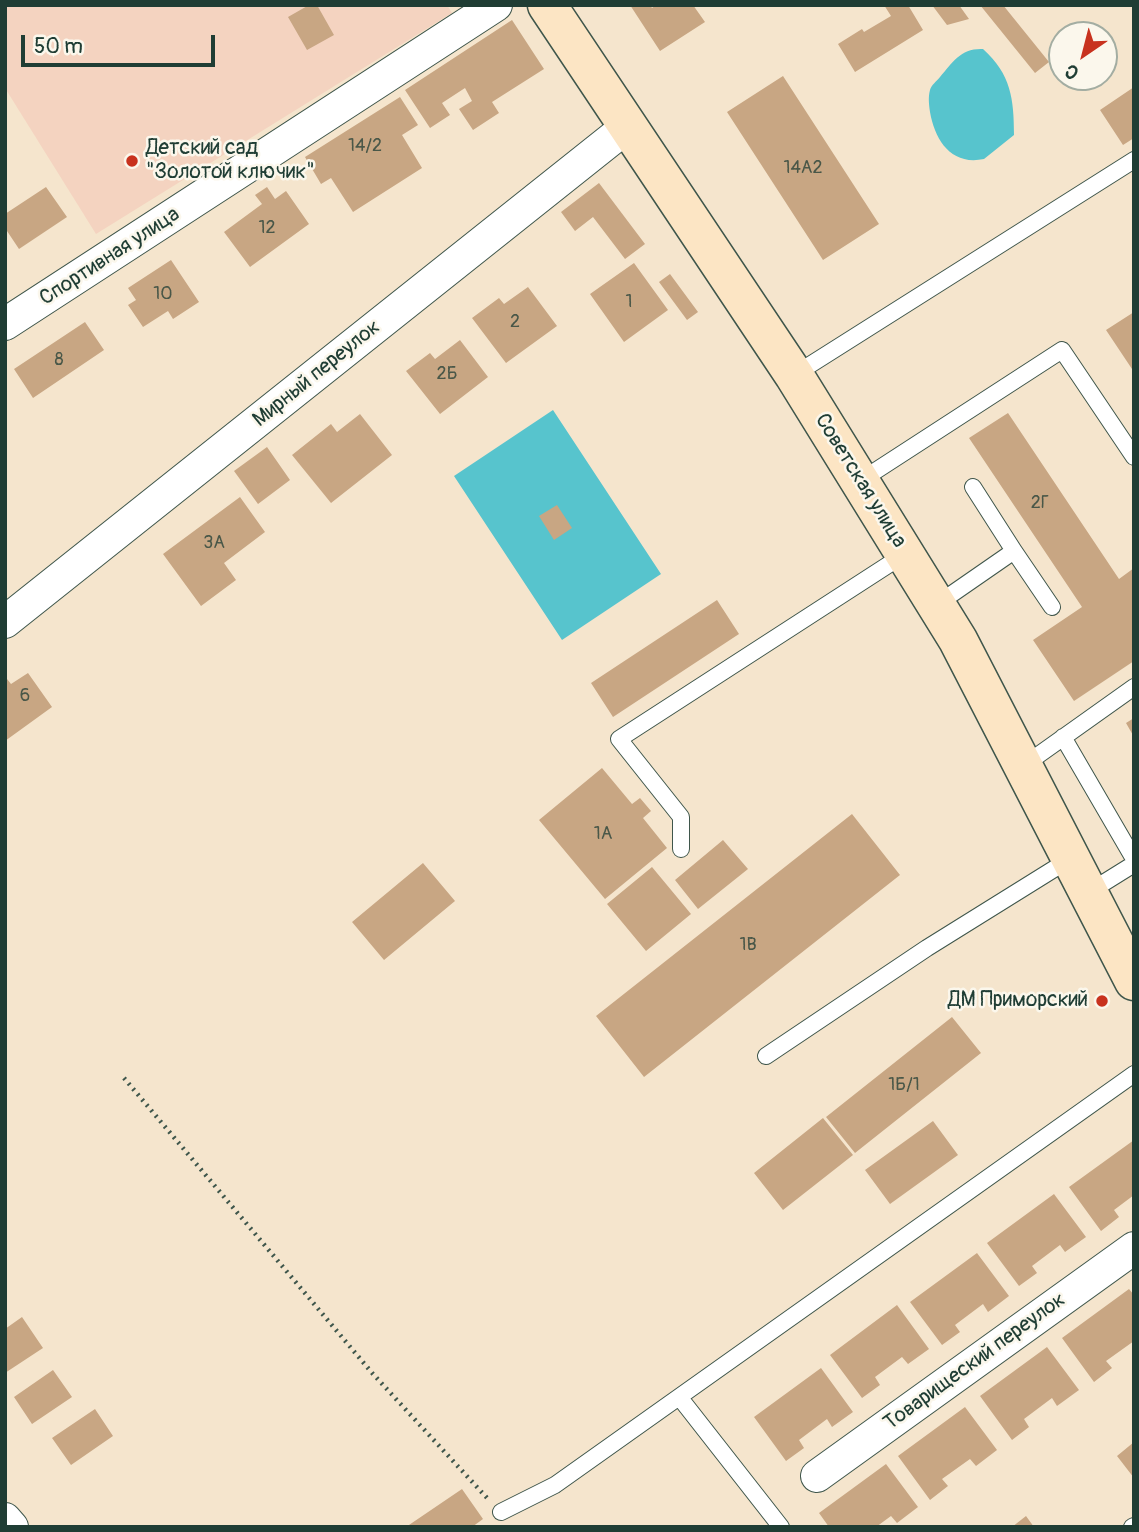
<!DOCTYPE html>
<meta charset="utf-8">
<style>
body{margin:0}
#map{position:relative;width:1139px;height:1532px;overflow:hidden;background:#f5e5cd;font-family:Pangolin,sans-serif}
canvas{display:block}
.frame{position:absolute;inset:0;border:7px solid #1f3d34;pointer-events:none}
.north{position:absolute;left:1048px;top:21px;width:70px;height:70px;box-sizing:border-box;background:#fbf7ec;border:2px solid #a3ada2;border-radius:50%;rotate:215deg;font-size:19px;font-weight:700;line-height:28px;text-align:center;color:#1f3d34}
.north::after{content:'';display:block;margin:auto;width:24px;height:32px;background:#c8321e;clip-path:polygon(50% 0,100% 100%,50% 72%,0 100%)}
.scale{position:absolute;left:21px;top:35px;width:194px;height:32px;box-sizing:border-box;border:4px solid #1f3d34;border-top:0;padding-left:9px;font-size:21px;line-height:24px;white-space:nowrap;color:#1f3d34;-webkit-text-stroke:5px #fbf7ec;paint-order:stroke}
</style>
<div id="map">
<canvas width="1139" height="1532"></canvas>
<div class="frame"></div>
<div class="north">С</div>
<div class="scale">50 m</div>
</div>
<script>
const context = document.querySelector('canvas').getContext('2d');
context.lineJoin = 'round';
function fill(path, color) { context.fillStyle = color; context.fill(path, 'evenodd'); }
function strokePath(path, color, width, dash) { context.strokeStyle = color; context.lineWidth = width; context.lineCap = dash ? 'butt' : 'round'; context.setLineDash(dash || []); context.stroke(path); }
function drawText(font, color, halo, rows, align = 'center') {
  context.font = font + ' Pangolin,sans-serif'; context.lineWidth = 5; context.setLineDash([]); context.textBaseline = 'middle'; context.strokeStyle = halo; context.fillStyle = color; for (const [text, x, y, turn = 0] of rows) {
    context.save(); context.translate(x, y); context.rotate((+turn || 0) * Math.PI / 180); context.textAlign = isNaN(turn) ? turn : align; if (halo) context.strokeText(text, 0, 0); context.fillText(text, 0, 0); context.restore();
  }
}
fill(new Path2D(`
 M5,5H447L452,13L96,234L5,88Z`), '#f4d3c0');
fill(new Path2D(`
 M983,49C1011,74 1014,99 1014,135L984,159C951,166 935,140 930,112C929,105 928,97 930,90C931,85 937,81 940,77C953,62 961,48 983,49Z
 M553,410L661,574L562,640L454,476Z`), '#57c4cd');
fill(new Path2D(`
 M309,5H317L334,35L307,50L288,17Z
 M630,5H650L652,8L656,5H693L705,22L660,51Z
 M884,5H908L923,30L855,72L838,44L862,29L864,32L891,16Z
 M932,5H959L969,19L947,25Z
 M980,5H1003L1049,62L1035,73Z
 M512,20L544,69L492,102L499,113L473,130L459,109L472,101L465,88L442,103L450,115L430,128L405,90Z
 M783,76L879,224L823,260L727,112Z
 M1134,87V138L1123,145L1100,110Z
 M400,97L418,125L402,135L422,168L353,212L331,178L321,184L305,157Z
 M599,183L645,244L625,259L593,217L575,231L561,212Z
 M46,187L67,217L19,249L5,228V214Z
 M267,187L275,199L286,191L309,224L250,267L224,232L262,204L255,195Z
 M171,260L199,302L173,319L168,311L143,327L128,305L136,300L128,288Z
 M634,263L668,310L624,342L590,294Z
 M670,274L698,312L687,320L659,282Z
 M528,287L557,326L506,363L472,318L499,298L504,304Z
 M1134,312V372L1106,330Z
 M85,322L104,350L33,398L14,369Z
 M460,340L488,377L440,414L406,371L430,353L435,359Z
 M1008,413L1119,579L1134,568V661L1074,701L1033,640L1082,607L969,438Z
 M360,414L392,455L331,503L292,455L331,424L337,432Z
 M267,447L290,480L258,504L234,471Z
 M240,497L265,532L224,563L236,580L201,606L163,554Z
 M557,505L572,528L554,540L539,516Z
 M717,600L739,634L613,717L591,683Z
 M28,673L52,707L5,741V680L7,679L11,684Z
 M1134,718V737L1126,723Z
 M602,768L632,804L640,798L651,811L643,818L667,848L605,899L539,820Z
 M852,814L900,875L644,1077L596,1016Z
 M723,840L748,869L698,909L675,880Z
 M423,863L455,901L384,960L352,922Z
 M652,867L691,914L646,951L607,904Z
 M952,1017L981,1053L855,1153L826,1117Z
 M823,1118L853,1155L783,1210L754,1173Z
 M933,1121L958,1155L890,1204L865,1170Z
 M1134,1140V1195L1114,1210L1119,1217L1101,1231L1069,1187Z
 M1054,1194L1086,1237L1065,1252L1060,1245L1032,1266L1037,1273L1019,1286L987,1243Z
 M977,1253L1009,1296L988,1312L983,1304L955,1325L960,1332L942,1345L910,1302Z
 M1129,1289L1134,1295V1341L1106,1361L1112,1368L1094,1382L1062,1338Z
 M897,1305L929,1349L908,1364L902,1357L875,1377L880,1385L862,1398L830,1355Z
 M22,1317L43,1348L5,1373V1329Z
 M1047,1347L1079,1390L1057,1406L1052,1398L1024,1419L1029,1427L1012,1440L980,1396Z
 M821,1368L853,1412L832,1427L827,1419L799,1440L804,1448L786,1461L754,1417Z
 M53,1370L72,1397L32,1424L14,1397Z
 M965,1407L997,1450L976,1466L970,1459L942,1479L948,1486L930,1500L898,1456Z
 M95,1409L113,1436L71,1465L52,1438Z
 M1134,1442V1478L1117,1456Z
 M886,1464L918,1507L897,1523L891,1516L876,1527H829L819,1513Z
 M462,1489L483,1519L472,1527H406Z
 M1026,1516L1034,1527H1012Z`), '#c8a683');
const lane = new Path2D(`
 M794,375L1134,160
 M860,481L1062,350L1134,457
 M973,487L1014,551
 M936,605L1014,551L1052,607
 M1063,737L1134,859
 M1023,766L1134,687
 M681,849V817L619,739L905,554
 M1089,892L1134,864
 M766,1056L927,948L1070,859
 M680,1398L781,1527
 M501,1512L555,1485L1134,1074
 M1132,1527L1134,1526`);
const street = new Path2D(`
 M5,324L496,5
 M5,622L628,126
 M817,1476L1134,1248
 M5,1519L12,1527`);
const secondary = new Path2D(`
 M547,5L794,375L958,640L1134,981`);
strokePath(lane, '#3f564b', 18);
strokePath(street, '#3f564b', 34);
strokePath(secondary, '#3f564b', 41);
strokePath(new Path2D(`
 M124,1078L373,1374L488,1499`), '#3f564b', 4.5, [2, 5]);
strokePath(lane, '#fff', 16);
strokePath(street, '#fff', 32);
strokePath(secondary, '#fce5c4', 38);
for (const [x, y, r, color] of [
 [132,161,7,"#c8321e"],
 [1102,1001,7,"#c8321e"]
]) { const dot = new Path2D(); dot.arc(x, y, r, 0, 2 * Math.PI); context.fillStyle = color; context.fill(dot); strokePath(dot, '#fbf7ec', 2.5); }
drawText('18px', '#495748', null, [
 ["14/2",365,146],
 ["14А2",803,168],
 ["12",267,228],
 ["10",163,294],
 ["1",629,302],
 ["2",515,322],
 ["8",59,360],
 ["2Б",447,374],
 ["2Г",1040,503],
 ["3А",214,543],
 ["6",25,696],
 ["1А",603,834],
 ["1В",748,945],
 ["1Б/1",904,1085]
]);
drawText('21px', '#1f3d34', '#fbf7ec', [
 ["Детский сад",146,149],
 ["\"Золотой ключик\"",146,173],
 ["ДМ Приморский",1088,1001,"right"]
], 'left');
drawText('21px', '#1f3d34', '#fbf7ec', [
 ["Спортивная улица",110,257,-33],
 ["Мирный переулок",317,374,-39],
 ["Советская улица",860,481,58],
 ["Товарищеский переулок",975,1362,-36]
]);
</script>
